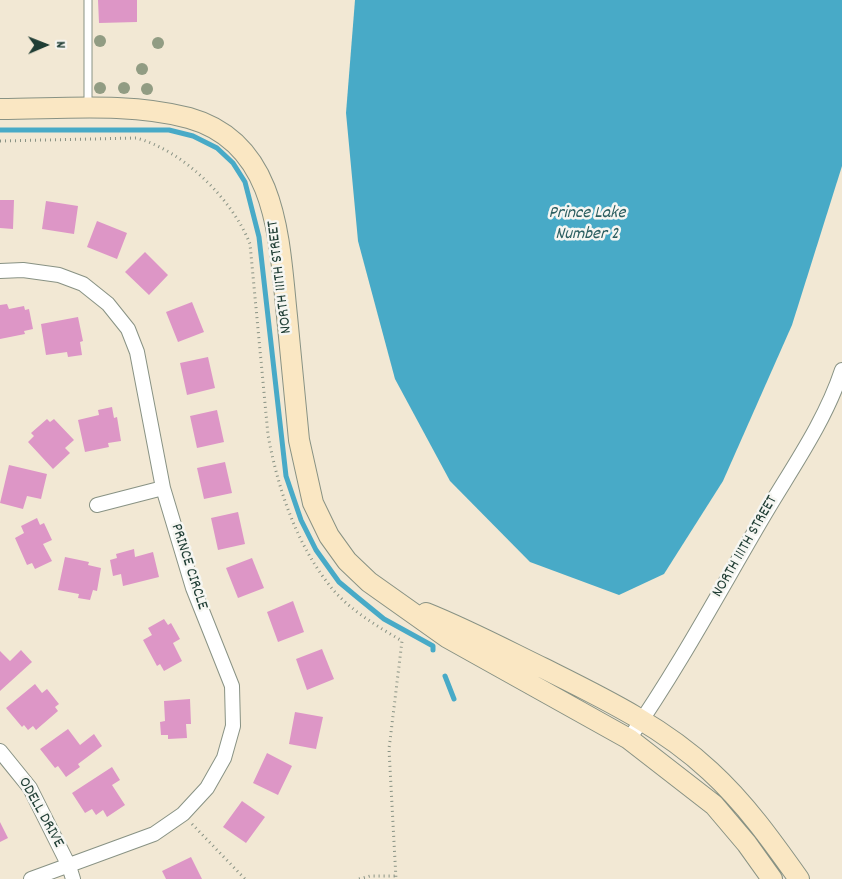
<!DOCTYPE html>
<style>
body{margin:0}
#map{position:relative;width:842px;height:879px;overflow:hidden;background:#f2e8d4;font-family:Dekko,sans-serif}
canvas{display:block}
.north{position:absolute;left:20px;top:20px;width:50px;height:50px;-webkit-text-stroke:4px #f6f6f2;paint-order:stroke;rotate:89deg;font-size:14px;font-weight:700;line-height:20px;text-align:center;color:#1f3d34}
.north::after{content:'';display:block;margin:auto;width:18px;height:22px;background:#1f3d34;clip-path:polygon(50% 0,100% 100%,50% 72%,0 100%)}
</style>
<div id="map">
<canvas width="842" height="879"></canvas>
<div class="north">N</div>
</div>
<script>
const context = document.querySelector('canvas').getContext('2d');
context.lineJoin = 'round';
function fill(path, color) { context.fillStyle = color; context.fill(path, 'evenodd'); }
function strokePath(path, color, width, dash) { context.strokeStyle = color; context.lineWidth = width; context.lineCap = dash ? 'butt' : 'round'; context.setLineDash(dash || []); context.stroke(path); }
function drawText(font, color, halo, rows, align = 'center') {
  context.font = font + ' Dekko,sans-serif'; context.lineWidth = 5; context.setLineDash([]); context.textBaseline = 'middle'; context.strokeStyle = halo; context.fillStyle = color; for (const [text, x, y, turn = 0] of rows) {
    context.save(); context.translate(x, y); context.rotate((+turn || 0) * Math.PI / 180); context.textAlign = isNaN(turn) ? turn : align; if (halo) context.strokeText(text, 0, 0); context.fillText(text, 0, 0); context.restore();
  }
}
fill(new Path2D(`
 M355,0H842V166L792,325L723,481L664,574L619,595L530,562L450,481L395,379L358,241L346,113Z`), '#48aac7');
strokePath(new Path2D(`
 M0,130H169L193,136L217,148L233,163L245,182L259,237L286,476L301,520L316,550L339,582L357,597L384,619L433,646V650
 M445,676L454,699`), '#48aac7', 5);
fill(new Path2D(`
 M98,0H137V22L99,23Z
 M0,200H14L13,229L0,228Z
 M46,201L78,206L74,234L42,229Z
 M97,221L127,233L117,259L87,247Z
 M145,252L168,275L149,295L125,272Z
 M192,302L204,332L178,342L166,312Z
 M7,304L9,309L24,306L25,310L29,309L33,329L24,331L25,334L0,339V305Z
 M78,317L83,341L80,342L82,355L68,357L67,352L46,355L41,324Z
 M208,357L215,388L187,395L180,363Z
 M112,407L114,418L117,417L121,441L108,443L109,447L85,452L78,420L99,415L98,410Z
 M217,410L224,442L197,448L190,416Z
 M47,419L50,422L54,419L74,440L65,448L70,453L53,469L28,442L34,436L31,433Z
 M225,462L232,493L204,499L197,468Z
 M9,465L47,474L41,499L27,496L23,509L0,503Z
 M238,512L245,544L218,550L211,518Z
 M37,518L40,525L44,523L52,540L43,544L52,561L35,569L32,563L27,565L15,538L24,533L21,526Z
 M134,549L135,557L153,552L159,577L123,586L121,574L113,576L110,560L117,558L116,554Z
 M65,557L89,562L88,565L101,568L97,591L93,590L90,600L78,598L79,594L58,590Z
 M252,558L264,588L238,598L226,568Z
 M293,601L304,632L278,642L267,612Z
 M164,619L168,625L171,623L180,639L173,643L182,661L164,671L160,664L157,666L143,640L152,635L148,628Z
 M322,649L334,679L307,690L296,659Z
 M21,650L32,662L0,691V651L10,661Z
 M35,684L42,693L47,689L59,704L55,707L58,711L36,730L33,726L28,730L24,725L22,727L6,708Z
 M190,699L191,724H186L187,738L168,739V735H161L160,722L165,721L164,701Z
 M295,712L323,717L316,749L289,744Z
 M68,729L80,745L94,734L102,746L78,764L80,767L66,777L58,766L55,768L40,749Z
 M267,753L292,766L278,795L253,783Z
 M112,767L120,780L112,785L125,805L107,817L103,810L96,815L92,809L85,813L72,793Z
 M242,801L265,817L246,843L223,827Z
 M0,822L8,838L0,842Z
 M191,857L202,879H166L162,871Z`), '#dd96c6');
const lane = new Path2D(`
 M88,0V106`);
const street = new Path2D(`
 M0,271L23,270L59,275L83,284L108,304L128,329L137,352L163,488L193,588L232,686L233,726L224,758L207,788L183,814L154,834L31,879
 M97,505L163,488
 M629,739C677,670 717,596 759,524C787,475 824,425 842,370
 M0,751L30,788L69,866L73,879`);
const secondary = new Path2D(`
 M0,109C61,109 129,102 189,118C278,143 279,240 287,316C291,357 295,399 299,440L313,503L329,536L347,561L369,582L448,638L629,739L714,805L747,844L772,879
 M426,613C466,629 504,649 543,668C601,697 662,726 710,771C745,803 772,841 799,879`);
strokePath(lane, '#889284', 9);
strokePath(street, '#889284', 16);
strokePath(secondary, '#889284', 22);
strokePath(new Path2D(`
 M0,141L136,138C183,150 233,200 250,244L268,435C278,489 296,543 330,586C348,609 377,626 402,641L389,749L396,879
 M192,824L245,879
 M359,879L370,876H396`), '#889284', 3, [1, 4]);
strokePath(lane, '#fff', 7);
strokePath(street, '#fff', 14);
strokePath(secondary, '#fae7c3', 20);
context.fillStyle = '#919c83';
for (const [x, y] of [
 [100,41],
 [158,43],
 [142,69],
 [100,88],
 [124,88],
 [147,89]
]) { context.beginPath(); context.arc(x, y, 6, 0, 2 * Math.PI); context.fill(); }
drawText('16px', '#1f3d34', '#f6f6f2', [
 ["NORTH 111TH STREET",281,277,-97],
 ["NORTH 111TH STREET",746,547,-60],
 ["PRINCE CIRCLE",188,567,72],
 ["ODELL DRIVE",40,813,61]
]);
drawText('italic 18px', '#2b5e60', '#f6f6f2', [
 ["Prince Lake",587,215],
 ["Number 2",587,236]
]);
</script>
